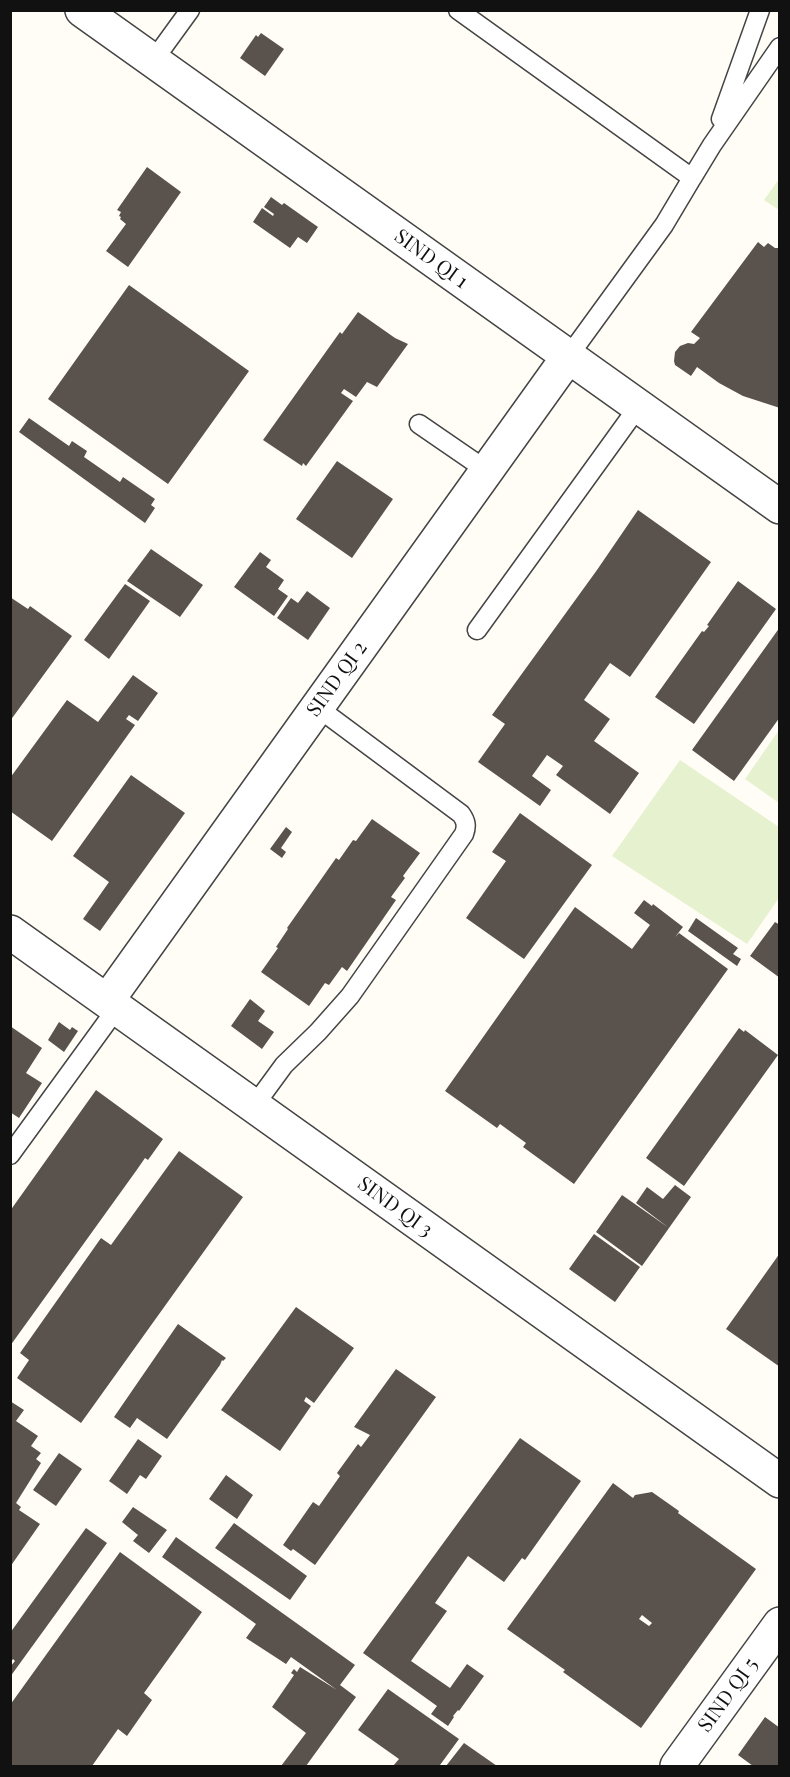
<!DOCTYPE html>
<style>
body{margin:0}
#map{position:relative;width:790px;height:1777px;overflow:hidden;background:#fffdf5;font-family:"Playfair Display",serif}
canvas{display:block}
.frame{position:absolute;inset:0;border:12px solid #111;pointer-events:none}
</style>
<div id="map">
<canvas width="790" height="1777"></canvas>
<div class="frame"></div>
</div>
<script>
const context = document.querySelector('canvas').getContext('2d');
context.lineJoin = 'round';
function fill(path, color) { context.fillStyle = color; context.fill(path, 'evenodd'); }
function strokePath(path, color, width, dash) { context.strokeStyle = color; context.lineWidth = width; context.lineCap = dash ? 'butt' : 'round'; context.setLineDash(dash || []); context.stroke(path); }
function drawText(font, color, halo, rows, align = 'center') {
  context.font = font + ' "Playfair Display",serif'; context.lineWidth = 6; context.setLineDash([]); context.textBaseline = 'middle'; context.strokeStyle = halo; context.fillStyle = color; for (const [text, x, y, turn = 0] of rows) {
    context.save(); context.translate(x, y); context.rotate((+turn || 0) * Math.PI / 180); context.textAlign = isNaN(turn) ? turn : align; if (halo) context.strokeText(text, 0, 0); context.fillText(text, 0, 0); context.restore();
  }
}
fill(new Path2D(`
 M779,179V210L764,200Z
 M779,730V803L745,779Z
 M680,760L779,827V898L747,944L612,856Z`), '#e6f2cf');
fill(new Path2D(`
 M261,33L284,49L265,76L240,58L256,35L258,37Z
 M147,167L181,192L128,267L106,251L126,224L120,219L121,217L119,216L121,212L117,210Z
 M271,197L282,205L284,203L318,227L307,243L298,237L290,248L253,222L262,208L273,216L274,214L264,207Z
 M758,242L764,247L768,243L775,248H780V408L743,396L719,383L697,367L691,376L675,365L674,361L675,352L680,346L688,343L694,344L700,338L691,332Z
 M129,285L249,371L168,484L48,399Z
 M358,312L395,338L408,344L377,387L367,382L356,397L344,389L341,393L353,401L306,466L303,463L302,466L263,440L340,332L342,334Z
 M29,418L69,446L72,441L87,451L84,457L120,482L123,477L155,499L151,505L155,508L145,523L19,432Z
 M337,461L393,499L352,558L296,519Z
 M638,510L711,562L630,677L610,663L584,700L610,719L594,741L639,773L610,814L556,775L563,766L547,755L532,776L551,790L540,806L478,762L505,724L492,715L597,570Z
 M151,549L203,585L180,617L127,581Z
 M260,552L271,560L266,567L284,580L278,589L288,596L274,616L234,587Z
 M738,581L776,609L694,724L655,697L702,631L704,632L709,626L707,625Z
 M125,584L150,601L109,659L84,640Z
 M307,591L330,608L308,640L277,618L291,598L298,603Z
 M10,597L28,609L30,606L72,636L10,721Z
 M780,627V717L734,781L692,750Z
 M133,675L158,693L138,721L129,715L126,719L135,725L52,841L10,811V778L67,700L98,722Z
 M131,775L185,813L100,931L83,919L109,882L73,856Z
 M520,813L592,865L524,959L466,918L506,861L492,852Z
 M372,819L420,853L403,876L405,878L391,897L396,900L347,971L342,967L329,985L325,983L309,1006L261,972L278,948L276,947L288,929L287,928L336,858L339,860L353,840L356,841Z
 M286,827L292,832L281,848L286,852L282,858L270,849Z
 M644,900L652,906L653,904L683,927L675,937L679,933L728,969L574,1184L523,1147L526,1143L500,1124L497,1128L445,1091L575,907L632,949L650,925L634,913Z
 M696,918L738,948L733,954L741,959L737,966L688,931Z
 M775,922L780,925V978L750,956Z
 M250,999L265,1011L258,1021L274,1032L262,1049L231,1026Z
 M59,1022L70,1030L72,1027L78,1031L64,1052L48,1040Z
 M10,1026L42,1048L26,1073L42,1083L19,1118L10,1112Z
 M739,1028L744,1032L745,1030L778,1055L684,1186L646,1158Z
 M96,1090L163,1139L148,1160L145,1158L136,1171L10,1346V1211Z
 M179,1151L243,1197L81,1423L17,1378L29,1360L20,1353L101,1238L111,1245Z
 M675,1185L691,1197L669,1228L636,1203L647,1187L663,1199Z
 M622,1195L669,1228L642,1266L596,1232Z
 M594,1234L640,1267L615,1302L569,1269Z
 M780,1253V1367L726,1329Z
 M296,1307L354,1348L314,1403L306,1397L304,1401L311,1406L280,1451L221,1410Z
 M178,1324L226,1358L223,1361L222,1360L220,1365L167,1439L137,1418L130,1428L114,1417Z
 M396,1369L436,1397L315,1565L293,1549L291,1551L283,1545L313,1502L319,1506L340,1476L337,1473L358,1444L361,1447L370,1435L354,1427Z
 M10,1401L24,1410L16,1421L38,1436L31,1446L41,1453L36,1459L41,1463L16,1503L21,1507L19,1510L40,1524L10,1567Z
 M520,1438L581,1481L525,1560L522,1558L504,1582L468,1556L435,1603L447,1611L411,1661L450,1688L467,1664L484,1676L459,1711L458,1710L453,1716L454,1717L448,1726L431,1714L437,1706L363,1653Z
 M138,1439L162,1456L146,1479L140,1475L127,1494L109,1481Z
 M59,1453L82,1469L56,1506L33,1490Z
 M226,1475L253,1495L237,1519L209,1499Z
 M613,1483L633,1498L635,1495L652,1492L679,1511L678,1513L756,1569L641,1728L563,1672L565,1670L507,1629ZM642,1615L652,1623L649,1626L639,1619Z
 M133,1507L167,1530L149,1553L133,1541L138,1535L122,1522Z
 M234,1523L307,1576L290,1600L215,1548Z
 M86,1528L107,1543L10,1677V1667L15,1661L13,1659L10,1663V1633Z
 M176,1537L355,1665L340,1685L356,1697L306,1766H281L306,1733L272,1707L294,1675L291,1673L294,1669L297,1672L300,1667L337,1690L291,1657L286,1664L246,1638L256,1624L162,1557Z
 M120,1552L202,1612L144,1693L152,1700L127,1736L118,1729L92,1766H10V1705Z
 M388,1689L459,1739L440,1765L443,1766H393L399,1759L358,1730Z
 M765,1717L780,1728V1766H753L738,1755Z
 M464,1743L497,1766H446Z`), '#5a524d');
const service = new Path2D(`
 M458,10L692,178L664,225L568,357
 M153,61L190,10
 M721,119L760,10
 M692,178L712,145L780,47
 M419,424L486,470
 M477,630L638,407
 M254,1106L284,1065L318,1032L350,996L464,834C467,826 466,821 461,814L317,707
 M10,1155L117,1008`);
const minor = new Path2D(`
 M82,10L780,507
 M10,932L780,1481
 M107,1001L568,357
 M677,1766L780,1624`);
strokePath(service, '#444', 21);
strokePath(minor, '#444', 36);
strokePath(service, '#fff', 18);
strokePath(minor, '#fff', 33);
drawText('20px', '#111', '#fff', [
 ["SIND QI 1",431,259,36],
 ["SIND QI 2",337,679,-54],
 ["SIND QI 3",395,1207,36],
 ["SIND QI 5",728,1695,-54]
]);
</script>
